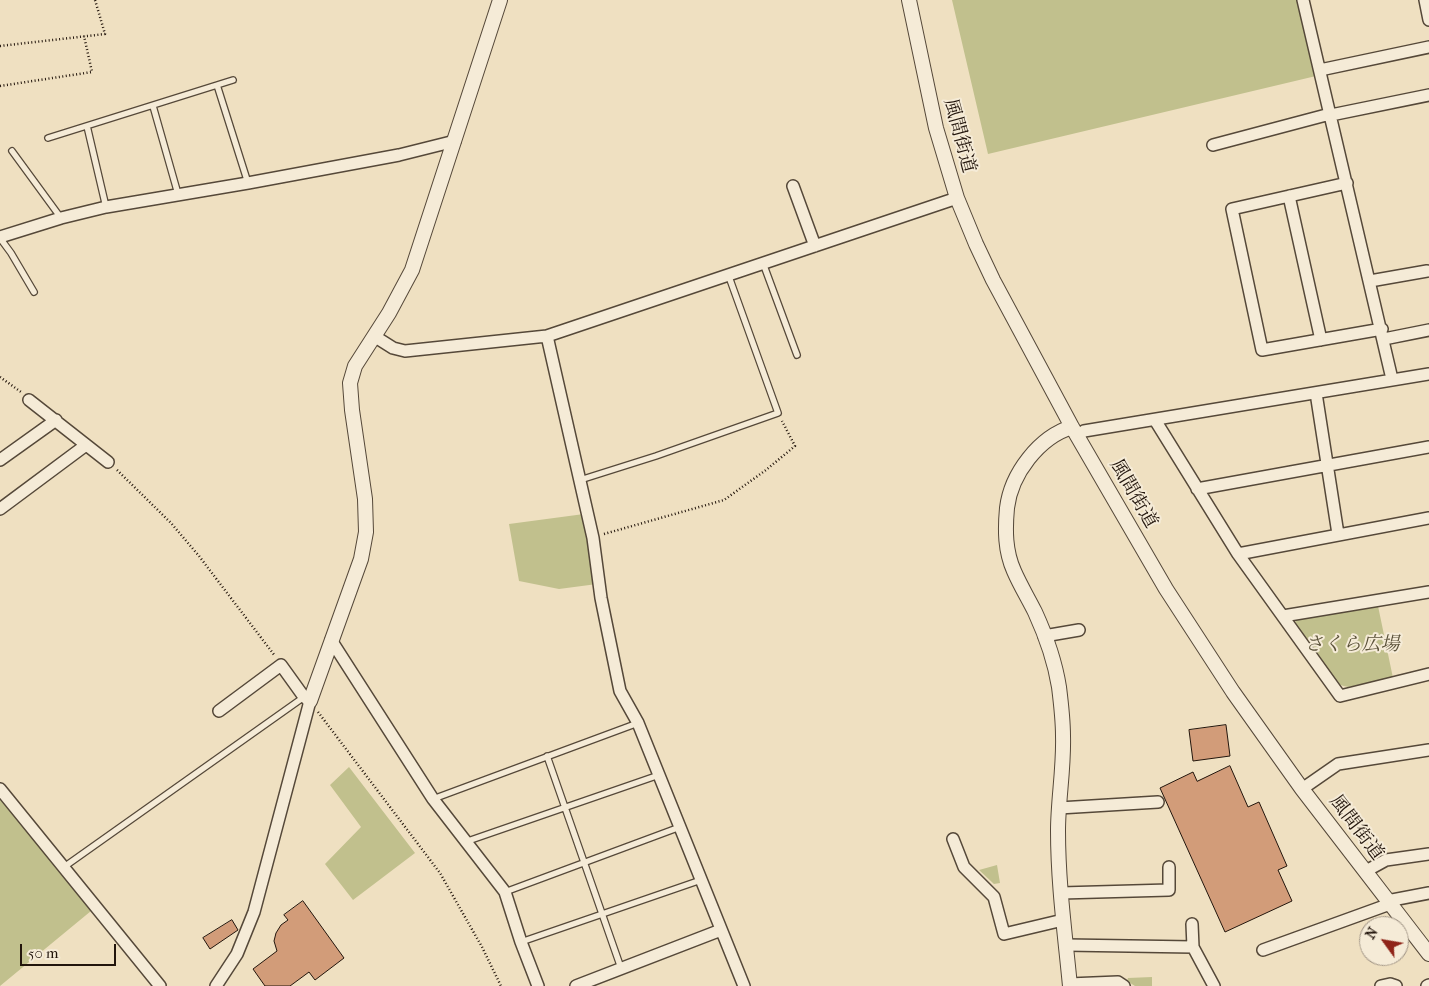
<!DOCTYPE html>
<meta charset="utf-8">
<style>
body{margin:0}
#map{position:relative;width:1429px;height:986px;overflow:hidden;background:#efe0c1;font-family:"IM FELL French Canon",serif}
canvas{display:block}
.north{position:absolute;left:1359px;top:916px;width:50px;height:50px;box-sizing:border-box;background:#f5ebd7;border:1px solid #a19586;border-radius:50%;rotate:302deg;font-size:14px;font-weight:700;line-height:20px;text-align:center;color:#22150c}
.north::after{content:'';display:block;margin:auto;width:18px;height:22px;background:#8f2418;clip-path:polygon(50% 0,100% 100%,50% 72%,0 100%)}
.scale{position:absolute;left:20px;top:944px;width:96px;height:22px;box-sizing:border-box;border:2px solid #22150c;border-top:0;padding-left:6px;font-size:15px;line-height:18px;white-space:nowrap;color:#22150c;-webkit-text-stroke:4px #f5ebd7;paint-order:stroke}
</style>
<div id="map">
<canvas width="1429" height="986"></canvas>
<div class="north">N</div>
<div class="scale">50 m</div>
</div>
<script>
const context = document.querySelector('canvas').getContext('2d');
context.lineJoin = 'round';
function fill(path, color) { context.fillStyle = color; context.fill(path, 'evenodd'); }
function strokePath(path, color, width, dash) { context.strokeStyle = color; context.lineWidth = width; context.lineCap = dash ? 'butt' : 'round'; context.setLineDash(dash || []); context.stroke(path); }
function drawText(font, color, halo, rows, align = 'center') {
  context.font = font + ' "IM FELL French Canon","Noto Serif JP",serif'; context.lineWidth = 4; context.setLineDash([]); context.textBaseline = 'middle'; context.strokeStyle = halo; context.fillStyle = color; for (const [text, x, y, turn = 0] of rows) {
    context.save(); context.translate(x, y); context.rotate((+turn || 0) * Math.PI / 180); context.textAlign = isNaN(turn) ? turn : align; if (halo) context.strokeText(text, 0, 0); context.fillText(text, 0, 0); context.restore();
  }
}
fill(new Path2D(`
 M952,0H1298L1316,76L988,154Z
 M584,514L597,584L559,589L519,581L509,524Z
 M1378,606L1393,678L1348,687L1340,685L1295,625L1296,620Z
 M349,767L415,853L353,900L325,864L361,827L330,785Z
 M0,796L91,911L0,986Z
 M997,865L1000,883L994,884L979,870Z
 M1152,977V986H1135L1127,981L1128,978Z`), '#c1c08d');
const building = new Path2D(`
 M1226,725L1230,756L1193,761L1189,730Z
 M1230,766L1248,807L1259,802L1287,866L1278,870L1292,901L1225,932L1160,788L1193,772L1197,781Z
 M303,901L344,958L315,980L309,972L290,986H265L253,969L277,951L274,941L276,933L281,925L288,920L284,915Z
 M232,920L238,930L210,949L203,938Z`);
fill(building, '#d29c79');
strokePath(building, '#22150c', 1);
const service = new Path2D(`
 M217,85L248,183
 M153,106L178,194
 M87,126L106,207
 M48,138L233,80
 M12,151L61,218
 M0,238L11,253L34,292
 M763,263L797,355
 M580,480L656,456L778,413L728,274
 M547,756L621,968
 M433,799L638,723
 M465,842L659,775
 M64,867L304,697
 M505,892L680,827
 M521,942L701,880`);
const minor = new Path2D(`
 M1303,0L1392,379
 M1425,0L1429,20
 M1320,70L1429,47
 M1331,115L1429,95
 M1213,145L1330,114
 M1347,183L1232,209L1262,350L1382,329
 M793,186L815,246
 M1289,196L1321,340
 M0,237L61,218L106,207L248,183L399,155L455,141
 M1370,281L1427,271
 M374,336L393,348L405,351L547,336L957,198
 M547,336L593,538L601,598L620,691L638,723L744,986
 M1384,339L1429,330
 M1316,393L1338,534
 M29,400L108,462
 M1155,420L1238,554L1340,696L1429,674
 M1077,436L1084,431L1429,374
 M0,460L56,420
 M1197,489L1429,447
 M0,509L86,445
 M1238,554L1429,518
 M1283,616L1429,592
 M1044,636L1079,630
 M331,640L433,799L505,892L521,942L538,986
 M0,789L160,986
 M1302,789L1338,764L1429,750
 M1059,808L1158,802
 M953,839L964,867L994,897L1004,934L1063,920
 M1366,871L1386,860L1429,854
 M1061,893L1169,890V867
 M1387,901L1429,893
 M1192,924L1193,947L1214,986
 M1066,945L1193,947
 M1263,950L1390,904
 M1069,984L1118,982L1124,986
 M216,986L237,954L254,912L310,701L304,697L281,665L219,711
 M576,986L721,930
 M1381,986L1390,984L1396,986
 M1427,986L1429,985`);
const tertiary = new Path2D(`
 M909,0L936,128L957,198L976,244L993,280L1072,427L1166,589L1233,692L1302,789L1429,954
 M310,701L361,559L366,532L365,499L352,410L350,383L355,366L389,313L412,270L500,0
 M1070,986C1065,934 1058,883 1058,831C1058,800 1064,768 1063,736C1063,720 1061,703 1059,687C1055,662 1046,636 1035,612C1028,598 1020,585 1014,571C1005,551 1005,530 1007,508C1011,474 1039,437 1072,427`);
strokePath(service, '#554839', 8);
strokePath(minor, '#554839', 14);
strokePath(tertiary, '#554839', 16);
strokePath(new Path2D(`
 M0,46L105,34L95,0
 M0,86L92,72L84,36
 M0,377L21,392
 M117,470L171,523L199,556L275,656
 M604,534L724,500L766,470L795,446L782,421
 M318,712L440,873L482,947L501,986`), '#22150c', 2.5, [1, 2.5]);
strokePath(service, '#f5ebd7', 5.5);
strokePath(minor, '#f5ebd7', 11);
strokePath(tertiary, '#f5ebd7', 14);
drawText('19px', '#22150c', '#f5ebd7', [
 ["風間街道",959,136,75],
 ["風間街道",1133,494,60],
 ["風間街道",1356,828,53]
]);
drawText('italic 19px', '#5a5139', '#f5ebd7', [
 ["さくら広場",1352,645]
]);
</script>
